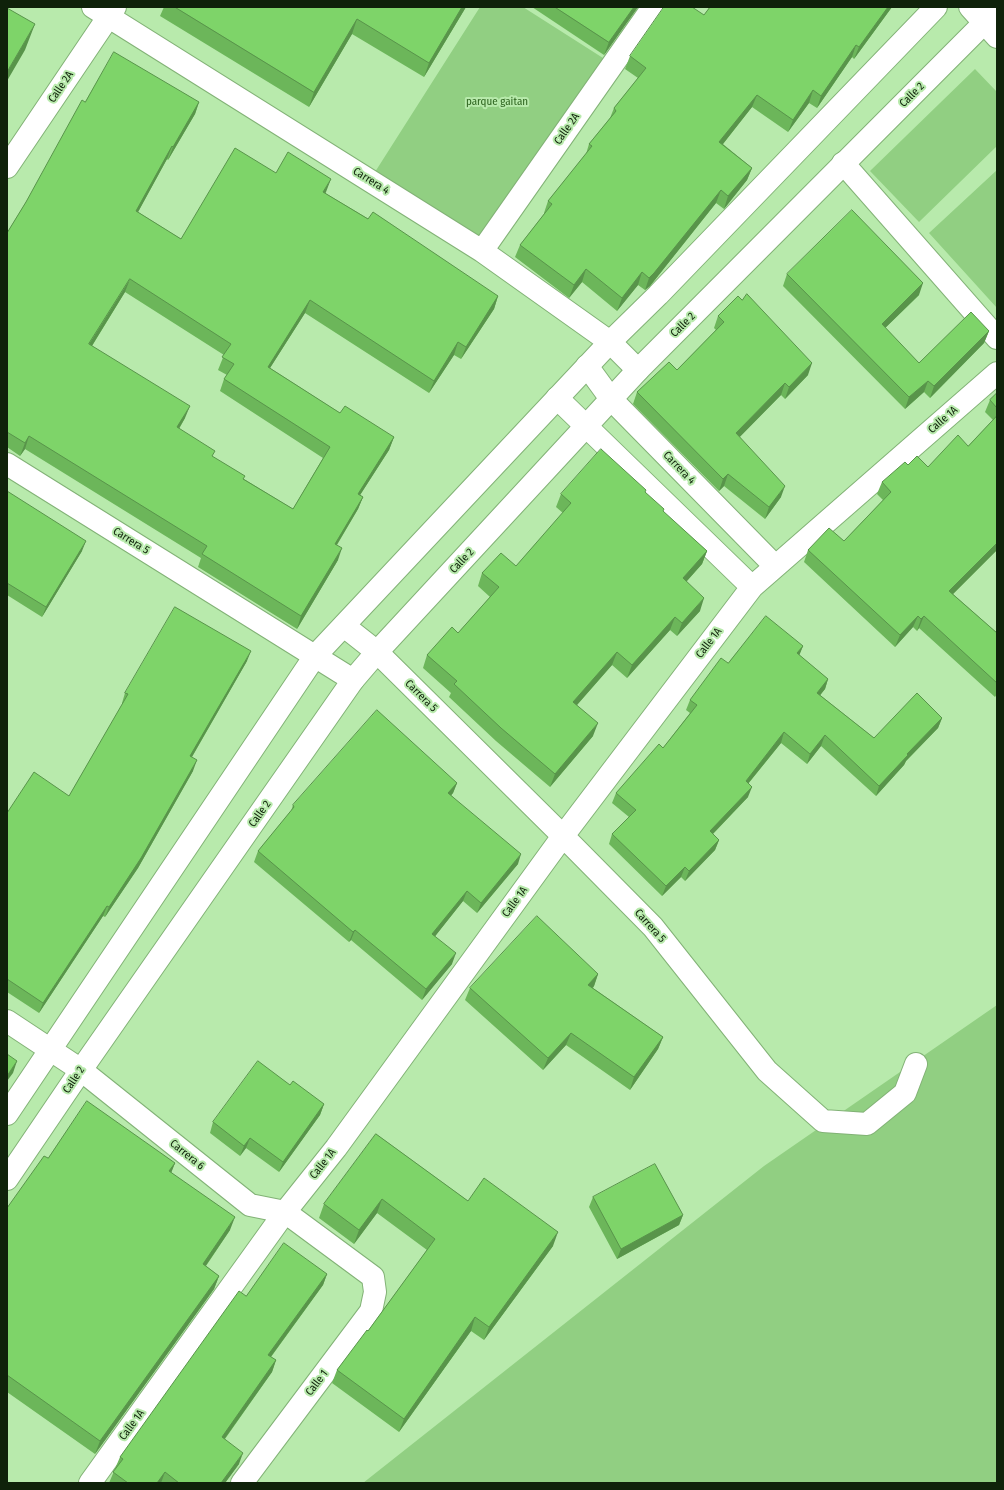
<!DOCTYPE html>
<style>
body{margin:0}
#map{position:relative;width:1004px;height:1490px;overflow:hidden;background:#b8eaac;font-family:"Fira Sans Condensed",sans-serif}
canvas{display:block}
.frame{position:absolute;inset:0;border:8px solid #0f220a;pointer-events:none}
</style>
<div id="map">
<canvas width="1004" height="1490"></canvas>
<div class="frame"></div>
</div>
<script>
const context = document.querySelector('canvas').getContext('2d');
context.lineJoin = 'round';
function fill(path, color) { context.fillStyle = color; context.fill(path, 'evenodd'); }
function strokePath(path, color, width, dash) { context.strokeStyle = color; context.lineWidth = width; context.lineCap = dash ? 'butt' : 'round'; context.setLineDash(dash || []); context.stroke(path); }
function drawText(font, color, halo, rows, align = 'center') {
  context.font = font + ' "Fira Sans Condensed",sans-serif'; context.lineWidth = 4; context.setLineDash([]); context.textBaseline = 'middle'; context.strokeStyle = halo; context.fillStyle = color; for (const [text, x, y, turn = 0] of rows) {
    context.save(); context.translate(x, y); context.rotate((+turn || 0) * Math.PI / 180); context.textAlign = isNaN(turn) ? turn : align; if (halo) context.strokeText(text, 0, 0); context.fillText(text, 0, 0); context.restore();
  }
}
fill(new Path2D(`
 M480,7H523L603,58L486,243L375,172Z
 M975,69L997,92V146L919,222L870,171Z
 M997,170V308L929,233Z
 M997,1005V1483H363L764,1166Z`), '#91cf82');
const minor = new Path2D(`
 M93,7L482,251L610,342L638,370
 M970,7L997,37
 M843,163L997,338
 M7,167L115,7
 M482,251L653,7
 M587,366L611,399L775,566
 M557,398L752,587
 M7,464L353,680
 M344,626L377,652L563,836L653,927L767,1071L823,1121L867,1124L905,1093L916,1064
 M7,1021L81,1070L250,1205L285,1212L373,1277L375,1292L371,1311L242,1483
 M90,1483L285,1212L336,1148L563,836L752,587L997,373`);
const major = new Path2D(`
 M7,1114L315,656L610,342L658,295L936,7
 M7,1179L81,1070L353,680L377,652L638,370L997,10`);
strokePath(minor, '#82b276', 24);
strokePath(major, '#82b276', 24);
strokePath(minor, '#fff', 22);
strokePath(major, '#fff', 22);
fill(new Path2D(`
 M164,7H466L424,77L352,34L309,107L160,16Z
 M532,7H638L604,55Z
 M710,7H892L854,59L852,57L817,108L809,103L788,132L752,107L723,144L752,168L747,180L724,209L716,203L650,286L645,290L638,285L617,311L582,282L569,298L515,257L520,245L544,214V213L548,201L586,154L589,144L610,118L614,108L638,78L625,69L630,56L704,15Z
 M85,102H199L195,114L168,160L167,159L138,212L181,239L276,173L326,192L325,193L498,296L494,309L461,359L454,355L429,393L305,313L270,368L340,413L394,437L389,450L360,495L363,497L358,509L337,545L338,560L297,629L198,567L201,558L25,449L20,456L7,447V233L26,202ZM125,292L224,355L218,370L227,375L224,379L220,391L323,458L293,509L244,479L213,457L179,429L185,418L92,346Z
 M787,274L919,295L885,328L919,363L989,331L984,343L930,398L924,392L905,409L783,286Z
 M718,316L808,375L785,399L781,395L739,437L781,497L765,519L724,486L719,491L633,404L637,392L677,370L716,330L714,328Z
 M997,393V549L996,551L953,594L997,633V694L995,697L919,628L917,631L913,627L895,647L804,562L808,550L844,541L883,500L877,494L882,482L928,467L968,446L993,420L985,412L990,400Z
 M7,491L82,551L42,617L7,595Z
 M645,492L663,512L707,551L702,564L686,582L700,611L677,636L670,630L627,678L612,665L577,705L593,736L550,787L496,741L449,697L451,693L423,668L427,655L458,633L490,597L478,586L482,573L516,566L563,513L556,507L561,494Z
 M803,646L799,655L828,679L825,689L820,695L874,738L942,718L938,728L906,761L904,765L876,796L821,746L807,764L781,743L748,784V797L713,834L719,840L715,850L685,881L681,877L662,896L609,844L612,834L629,817L612,803L616,793L663,748L690,713L686,710L690,700L728,663Z
 M247,661L192,757L193,771L138,868L105,917L103,916L39,1013L7,992V813L69,796L123,704L122,703L125,693Z
 M457,783L453,793L451,795L518,864L477,913L463,901L435,936L452,964L422,1000L351,940L349,942L254,862L258,851L291,811L293,805Z
 M598,974L594,986L593,988L663,1037L658,1049L630,1090L566,1045L543,1070L465,1000L470,988Z
 M290,1085L324,1104L320,1115L279,1172L246,1148L240,1156L210,1133L213,1122Z
 M376,1134L468,1201L553,1246L484,1340L471,1331L399,1432L332,1383L337,1370L368,1331L427,1250L377,1213L354,1244L319,1218L324,1204Z
 M48,1158L175,1163L171,1172L230,1230L206,1266L219,1276L214,1289L95,1454L7,1392V1208Z
 M593,1197L683,1215L679,1225L617,1259L589,1207Z
 M327,1274L323,1285L271,1357L276,1360L272,1372L225,1439L239,1464L225,1483H109L120,1457L246,1296Z`), '#6cb65a');
fill(new Path2D(`
 M462,7H466L424,77L429,63Z
 M634,7H638L604,55L609,42Z
 M888,7H892L854,59L859,47Z
 M357,19L352,34L309,107L314,92Z
 M35,24L25,50L7,81V72Z
 M856,45L852,57L817,108L821,96Z
 M813,90L809,103L788,132L793,120Z
 M757,95L752,107L715,154L719,142Z
 M199,102L195,114L168,160L173,147Z
 M172,146L167,159L132,223L136,211Z
 M752,168L747,180L724,209L728,196Z
 M331,179L326,192L318,205L323,192Z
 M721,190L716,203L650,286L645,290L649,278Z
 M586,269L582,282L569,298L574,285Z
 M642,272L638,285L617,311L622,298Z
 M130,279L125,292L85,357L89,344Z
 M923,283L919,295L878,335L882,324Z
 M498,296L494,309L461,359L466,347Z
 M310,300L305,313L263,379L268,367Z
 M989,331L984,343L930,398L934,386Z
 M458,342L454,355L429,393L434,381Z
 M812,363L808,375L785,399L789,387Z
 M928,381L924,392L905,409L909,397Z
 M785,383L781,395L732,445L736,433Z
 M190,406L185,418L172,440L177,427Z
 M29,436L25,449L20,456L25,443Z
 M394,437L389,450L353,506L358,494Z
 M728,474L724,486L719,491L723,479Z
 M785,486L781,497L765,519L769,507Z
 M363,497L358,509L330,556L335,544Z
 M86,541L82,551L42,617L46,607Z
 M997,542V549L996,551L945,602L949,591Z
 M342,548L338,560L297,629L301,616Z
 M707,551L702,564L678,591L683,578Z
 M704,598L700,611L677,636L682,623Z
 M918,616L913,627L895,647L900,635Z
 M924,616L919,628L917,631L921,619Z
 M675,617L670,630L627,678L632,665Z
 M803,646L799,656L797,653Z
 M251,651L247,661L186,767L190,756Z
 M617,652L612,665L569,714L573,702Z
 M828,679L825,689L814,703L817,693Z
 M942,718L938,728L906,761L904,765L876,796L879,786L907,754Z
 M598,723L593,736L550,787L555,774Z
 M784,732L781,743L742,791L746,781Z
 M825,735L821,746L807,764L810,754Z
 M197,760L193,771L138,868L105,917L109,907Z
 M457,783L453,793L445,803L448,793Z
 M752,787L748,797L706,841L710,831Z
 M719,840L715,850L685,881L689,871Z
 M521,854L518,864L477,913L481,903Z
 M685,867L681,877L662,896L666,886Z
 M467,891L463,901L429,944L432,934Z
 M107,906L103,916L39,1013L43,1003Z
 M355,930L351,940L349,942L353,932Z
 M456,953L452,964L422,1000L426,989Z
 M598,974L594,986L584,997L588,985Z
 M571,1033L566,1045L543,1070L548,1058Z
 M663,1037L658,1049L630,1090L634,1077Z
 M17,1061L13,1073L7,1081V1076Z
 M324,1104L320,1115L279,1172L283,1162Z
 M250,1138L246,1148L240,1156L244,1146Z
 M175,1163L170,1176L169,1171Z
 M382,1199L377,1213L354,1244L359,1230Z
 M683,1215L679,1225L617,1259L621,1249Z
 M235,1217L230,1230L198,1277L203,1264Z
 M558,1232L553,1246L484,1340L489,1327Z
 M327,1274L323,1285L264,1366L268,1355Z
 M219,1276L214,1289L95,1454L100,1441Z
 M475,1317L471,1331L399,1432L404,1419Z
 M276,1360L272,1372L218,1448L222,1437Z
 M243,1453L239,1464L225,1483H221Z
 M165,1472L161,1483H157Z`), '#58944a');
const building = new Path2D(`
 M175,7H462L429,63L357,19L314,92Z
 M555,7H634L609,42Z
 M664,7H692L704,15L710,7H888L859,47L856,45L821,96L813,90L793,120L757,95L719,142L752,168L728,196L721,190L654,273L649,278L642,272L622,298L586,269L574,285L520,245L552,204L548,201L592,146L589,144L616,111L614,108L646,68L630,56Z
 M7,8L35,24L7,72Z
 M114,52L199,102L173,147L172,146L136,211L181,239L235,148L276,173L288,152L331,179L323,192L368,219L373,212L498,296L466,347L458,342L434,381L310,300L268,367L340,413L345,406L394,437L358,494L363,497L335,544L342,548L301,616L202,554L207,546L29,436L25,443L7,432V233L26,202L82,100L85,102ZM130,279L231,344L222,357L234,364L224,379L330,447L293,509L243,479L245,476L212,456L215,451L177,427L190,406L89,344Z
 M852,210L923,283L882,324L919,363L971,312L989,331L934,386L928,381L909,397L787,274Z
 M747,294L812,363L789,387L785,383L736,433L785,486L769,507L728,474L723,479L637,392L669,362L677,370L724,322L718,316L738,296L742,300Z
 M997,393V408L990,400Z
 M997,416V543L949,591L997,633V683L924,616L921,619L918,616L900,635L808,550L829,528L844,541L891,492L882,482L905,462L908,465L917,456L928,467L958,435L968,446Z
 M601,449L646,490L645,492L664,509L663,511L707,551L683,578L704,598L682,623L675,617L632,665L617,652L573,702L598,723L555,774L501,728L454,684L457,681L427,655L452,627L458,633L499,587L482,573L501,553L516,566L571,503L561,494Z
 M7,491L86,541L46,607L7,583Z
 M175,607L251,651L190,756L197,760L141,858L109,907L107,906L43,1003L7,979V813L34,772L69,796L128,694L125,693Z
 M766,616L803,646L797,653L828,679L817,693L874,738L917,693L942,718L907,754L908,755L879,786L825,735L810,754L784,732L746,781L752,787L710,831L719,840L689,871L685,867L666,886L612,834L636,810L616,793L659,744L663,748L697,705L690,700L721,658L728,663Z
 M377,710L457,783L448,793L521,854L481,903L467,891L432,934L456,953L426,989L355,930L353,932L258,851L294,807L293,805Z
 M537,916L598,974L588,985L663,1037L634,1077L571,1033L548,1058L470,988Z
 M7,1054L17,1061L7,1076Z
 M258,1061L290,1085L293,1081L324,1104L283,1162L250,1138L244,1146L213,1122Z
 M87,1101L175,1163L169,1171L235,1217L203,1264L219,1276L100,1441L7,1375V1208L44,1156L48,1158Z
 M376,1134L468,1201L484,1178L558,1232L489,1327L475,1317L404,1419L337,1370L367,1330L368,1331L435,1239L382,1199L359,1230L324,1204Z
 M655,1164L683,1215L621,1249L593,1197Z
 M284,1243L327,1274L268,1355L276,1360L222,1437L243,1453L221,1483H179L165,1472L157,1483H128L113,1472L123,1459L120,1457L239,1291L246,1296Z`);
fill(building, '#7ed469');
strokePath(building, '#58944a', 1);
drawText('11px', '#0f220a', '#b8eaac', [
 ["Calle 2A",61,87,-56],
 ["Calle 2",912,95,-45],
 ["Calle 2A",567,129,-55],
 ["Carrera 4",371,181,32],
 ["Calle 2",683,325,-45],
 ["Calle 1A",943,420,-41],
 ["Carrera 4",679,468,46],
 ["Carrera 5",131,541,32],
 ["Calle 2",462,561,-47],
 ["Calle 1A",709,643,-53],
 ["Carrera 5",421,696,45],
 ["Calle 2",260,814,-55],
 ["Calle 1A",515,902,-54],
 ["Carrera 5",650,926,48],
 ["Calle 2",74,1080,-56],
 ["Carrera 6",187,1155,39],
 ["Calle 1A",323,1164,-52],
 ["Calle 1",317,1383,-53],
 ["Calle 1A",132,1425,-54]
]);
drawText('11px', '#2e641f', '#b8eaac', [
 ["parque gaitan",497,102]
]);
</script>
